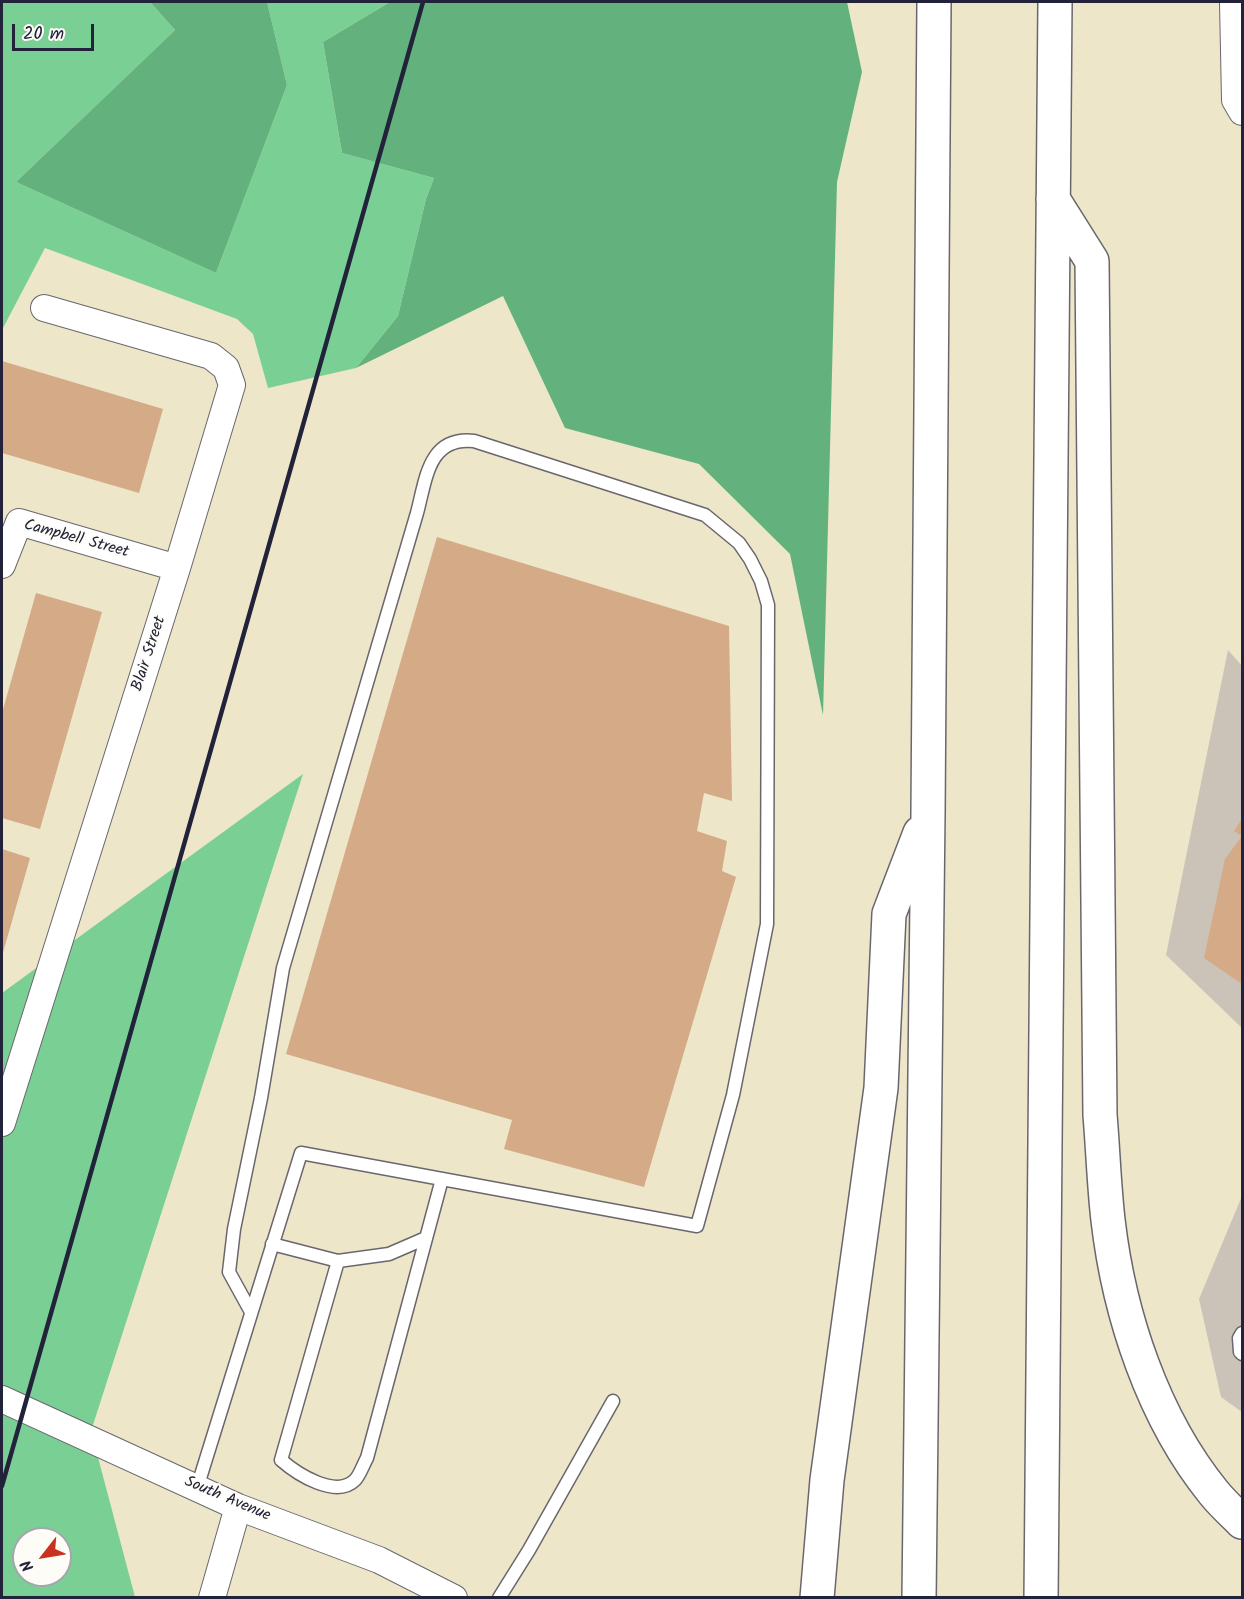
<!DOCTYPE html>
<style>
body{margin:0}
#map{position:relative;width:1244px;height:1599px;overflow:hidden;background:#ede6c9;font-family:Kalam,sans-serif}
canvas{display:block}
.frame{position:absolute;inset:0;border:3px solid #22223b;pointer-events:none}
.north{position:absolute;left:12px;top:1527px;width:60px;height:60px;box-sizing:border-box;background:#fdfcf7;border:2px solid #a5a5ac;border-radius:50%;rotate:239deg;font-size:16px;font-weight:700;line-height:24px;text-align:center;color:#22223b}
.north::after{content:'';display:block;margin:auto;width:21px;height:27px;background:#c8321e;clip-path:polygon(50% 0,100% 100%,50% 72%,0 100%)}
.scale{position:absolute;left:12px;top:24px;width:82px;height:27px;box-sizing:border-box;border:3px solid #22223b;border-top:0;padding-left:8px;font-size:18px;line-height:21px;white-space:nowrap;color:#22223b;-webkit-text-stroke:4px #fdfcf7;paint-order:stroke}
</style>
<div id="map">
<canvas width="1244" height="1599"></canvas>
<div class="frame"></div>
<div class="north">N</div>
<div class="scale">20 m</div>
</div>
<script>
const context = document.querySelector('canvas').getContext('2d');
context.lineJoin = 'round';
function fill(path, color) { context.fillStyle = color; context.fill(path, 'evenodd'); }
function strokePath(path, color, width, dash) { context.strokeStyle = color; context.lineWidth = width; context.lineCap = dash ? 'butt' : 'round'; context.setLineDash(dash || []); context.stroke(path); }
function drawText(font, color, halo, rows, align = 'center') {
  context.font = font + ' Kalam,sans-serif'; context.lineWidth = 4.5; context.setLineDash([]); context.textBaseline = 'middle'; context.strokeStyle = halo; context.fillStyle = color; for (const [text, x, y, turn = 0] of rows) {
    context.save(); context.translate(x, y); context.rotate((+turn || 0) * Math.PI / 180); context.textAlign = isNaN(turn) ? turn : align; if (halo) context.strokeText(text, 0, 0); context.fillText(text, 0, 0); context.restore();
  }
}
fill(new Path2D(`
 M1228,650L1242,666V1028L1166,955Z
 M1242,1196V1412L1221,1397L1199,1299Z`), '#cbc3b8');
fill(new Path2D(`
 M2,2H150L175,30L16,182L216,273L287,85L267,2H390L323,42L342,153L434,178L426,199L398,316L356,368L268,388L253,334L237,319L45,248L2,330Z
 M303,774L91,1431L135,1597H2V993ZM24,1539H60V1575H24Z`), '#7ad094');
fill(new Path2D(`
 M150,2H267L287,85L216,273L16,182L175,30Z
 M390,2H847L862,72L837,182L823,715L790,554L699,464L565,428L503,296L356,368L398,316L426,199L434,178L342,153L323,42Z`), '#63b27e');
fill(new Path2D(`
 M2,361L163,409L139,493L2,453Z
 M437,537L729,626L732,801L704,793L697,831L727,841L722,871L736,877L644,1187L504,1149L512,1120L286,1054Z
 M36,593L102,612L40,829L2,818V713Z
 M1242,819V984L1204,958L1225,859L1242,836L1234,831Z
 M2,849L30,858L2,956Z`), '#d4aa87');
const lane = new Path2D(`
 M272,1244L338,1261L281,1460C297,1474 336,1499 355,1480C360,1475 363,1465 367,1458L442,1179
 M338,1261L389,1254L426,1238
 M1242,1333L1239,1338L1240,1352L1242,1354
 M197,1488L301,1153L697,1226L733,1095L767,924L768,605L761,581L750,559L739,543L705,515L474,441C428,436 426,480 417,513L283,968L261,1098L234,1229L229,1272L251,1312
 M499,1598L529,1550L613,1401`);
const street = new Path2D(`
 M1233,2L1235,100L1242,112
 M2,565L19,522L177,568
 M2,1123L177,568L232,385L226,368L211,356L44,308
 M2,1399L238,1507L379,1560L454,1598
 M212,1598L238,1507`);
const highway = new Path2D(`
 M1053,199L1092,261L1100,1115C1103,1150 1104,1185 1108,1220C1119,1315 1153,1418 1214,1493C1222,1503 1233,1513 1242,1522
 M817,1598L827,1480L881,1088L889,914L920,833
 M919,1598L928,813L934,2
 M1041,1598L1055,2`);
strokePath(lane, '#69676d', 15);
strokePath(street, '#69676d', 28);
strokePath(highway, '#69676d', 36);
strokePath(lane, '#fff', 12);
strokePath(street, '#fff', 26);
strokePath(highway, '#fff', 33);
strokePath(new Path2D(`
 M2,1486L423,2`), '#22223b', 4.5);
drawText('16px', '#22223b', '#fdfcf7', [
 ["Campbell Street",76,540,15],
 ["Blair Street",150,654,-72],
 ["South Avenue",227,1500,23]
]);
</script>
